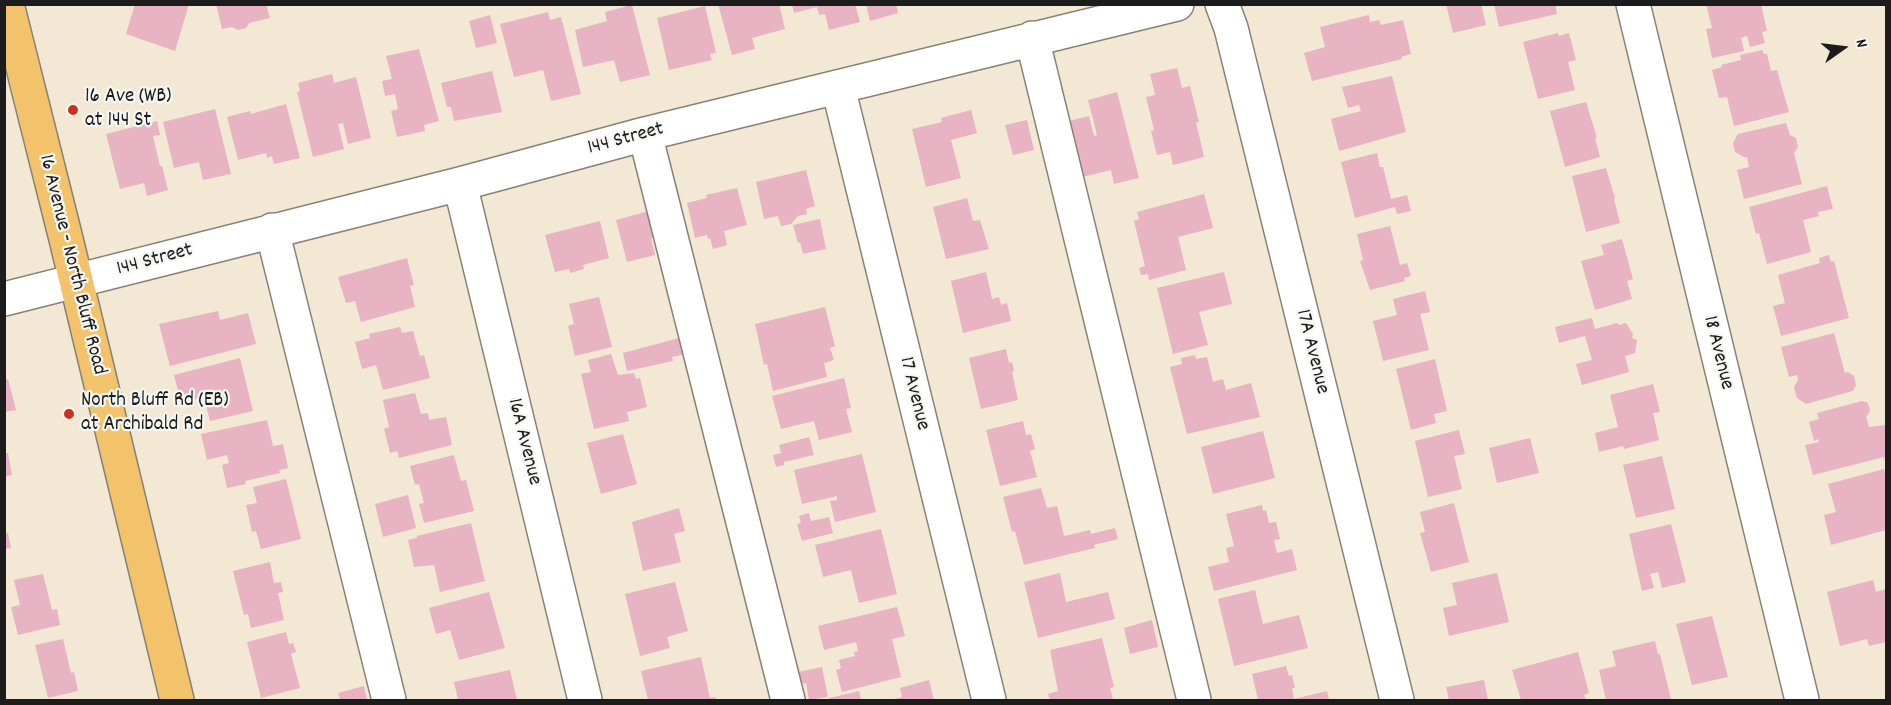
<!DOCTYPE html>
<style>
body{margin:0}
#map{position:relative;width:1891px;height:705px;overflow:hidden;background:#f2e8d3;font-family:Dekko,sans-serif}
canvas{display:block}
.frame{position:absolute;inset:0;border:6px solid #1c1c1c;pointer-events:none}
.north{position:absolute;left:1813px;top:18px;width:60px;height:60px;-webkit-text-stroke:4px #f6f6f2;paint-order:stroke;rotate:76deg;font-size:16px;font-weight:700;line-height:24px;text-align:center;color:#1c1c1c}
.north::after{content:'';display:block;margin:auto;width:21px;height:27px;background:#1c1c1c;clip-path:polygon(50% 0,100% 100%,50% 72%,0 100%)}
</style>
<div id="map">
<canvas width="1891" height="705"></canvas>
<div class="frame"></div>
<div class="north">N</div>
</div>
<script>
const context = document.querySelector('canvas').getContext('2d');
context.lineJoin = 'round';
function fill(path, color) { context.fillStyle = color; context.fill(path, 'evenodd'); }
function strokePath(path, color, width, dash) { context.strokeStyle = color; context.lineWidth = width; context.lineCap = dash ? 'butt' : 'round'; context.setLineDash(dash || []); context.stroke(path); }
function drawText(font, color, halo, rows, align = 'center') {
  context.font = font + ' Dekko,sans-serif'; context.lineWidth = 4.5; context.setLineDash([]); context.textBaseline = 'middle'; context.strokeStyle = halo; context.fillStyle = color; for (const [text, x, y, turn = 0] of rows) {
    context.save(); context.translate(x, y); context.rotate((+turn || 0) * Math.PI / 180); context.textAlign = isNaN(turn) ? turn : align; if (halo) context.strokeText(text, 0, 0); context.fillText(text, 0, 0); context.restore();
  }
}
fill(new Path2D(`
 M135,4H189L175,51L126,34Z
 M216,4H266L270,18L249,23L246,28L238,30L232,27L222,29Z
 M718,4H779L785,29L752,38L755,49L732,55Z
 M792,4H855L860,22L829,30L825,14L819,15L817,7L794,13Z
 M866,4H896L898,13L870,21Z
 M1446,4H1481L1486,25L1453,33Z
 M1494,4H1555L1557,14L1499,27Z
 M1706,4H1761L1767,31L1762,32L1765,43L1750,47L1747,36L1741,38L1744,51L1712,58L1706,29L1712,28Z
 M632,5L650,75L620,82L614,60L583,67L575,30L607,21L605,12Z
 M705,6L716,53L710,54L712,60L669,70L657,18Z
 M548,12L550,20L561,17L581,94L551,101L543,70L514,77L500,24Z
 M490,15L497,43L476,48L469,21Z
 M1369,15L1370,22L1379,20L1381,25L1403,20L1411,54L1401,57L1402,59L1312,81L1304,53L1325,47L1320,27Z
 M1558,33L1559,36L1569,33L1576,60L1568,62L1575,90L1538,99L1523,42Z
 M419,49L439,121L424,125L425,131L397,137L391,111L398,109L395,94L385,96L382,81L392,79L386,56Z
 M1762,50L1764,54H1767L1771,71L1777,70L1789,112L1734,126L1727,97L1719,98L1712,70L1722,67L1721,65L1741,60L1740,55Z
 M1177,68L1182,88L1190,86L1199,122H1196L1204,157L1173,165L1170,152L1157,155L1151,131L1154,130L1146,97L1155,95L1150,74Z
 M492,71L502,112L454,121L451,107H447L441,83Z
 M332,74L334,83L356,77L371,138L348,144L343,123L338,124L344,149L313,157L297,92L300,91L298,83Z
 M1392,76L1406,132L1339,151L1331,119L1361,111L1359,105L1348,108L1342,87Z
 M1117,92L1139,178L1114,184L1111,170L1083,177L1069,121L1089,116L1094,136L1097,135L1088,100Z
 M1586,102L1597,138H1595L1600,157L1565,167L1550,111Z
 M286,104L300,158L274,164L272,156L267,158L266,153L238,160L227,117L250,111L251,114Z
 M215,109L231,174L203,180L199,162L174,168L163,122Z
 M971,110L977,133L951,140L961,178L926,187L912,129L942,122L941,118Z
 M1027,120L1034,150L1013,155L1005,125Z
 M157,121L160,135L153,136L160,166H162L168,190L147,196L144,183L120,189L106,134Z
 M1786,123L1790,135L1796,138L1798,147L1794,153L1802,184L1744,199L1737,170L1749,167L1747,157H1744L1735,152L1733,143L1738,134Z
 M1377,153L1380,167H1383L1391,199L1407,195L1411,211L1397,214L1395,207L1355,218L1341,162Z
 M1606,168L1615,198L1614,199L1620,223L1586,232L1572,176Z
 M806,170L815,206L806,209L807,214L798,216L791,224L781,226L778,216L764,219L756,182Z
 M1827,186L1833,209L1818,212L1819,216L1803,220L1811,252L1767,264L1759,233L1756,234L1749,207Z
 M737,188L747,225L724,231L727,245L713,249L710,238L708,239L707,235L695,238L687,203L707,198L706,195Z
 M1204,194L1213,228L1178,237L1186,270L1149,280L1148,274L1141,275L1139,268L1145,266L1134,221L1139,219L1137,212Z
 M967,198L973,221L980,220L989,249L946,259L933,207Z
 M649,211L656,237L651,238L655,255L627,262L616,220Z
 M820,219L826,249L803,254L800,242L798,243L793,225Z
 M600,221L609,258L583,265L584,269L570,273L569,269L555,272L545,235Z
 M1390,226L1400,265L1407,263L1411,276L1404,278L1405,281L1370,290L1360,261L1363,260L1357,234Z
 M1622,239L1633,279L1627,281L1632,299L1595,310L1581,261L1604,255L1601,245Z
 M1829,255L1831,262L1834,261L1849,318L1781,336L1773,306L1785,303L1778,275L1820,263L1819,258Z
 M407,258L414,285L410,286L415,307L361,322L355,301L346,303L338,277Z
 M986,272L992,299L999,297L1001,305L1007,303L1011,321L963,333L951,281Z
 M1224,272L1232,304L1199,312L1208,345L1173,354L1157,288Z
 M1425,291L1430,312L1420,314L1429,350L1383,361L1373,321L1397,315L1393,299Z
 M599,297L612,347L575,356L568,326L574,324L569,304Z
 M825,307L835,346L830,348L834,360L824,363L827,377L773,391L767,364L764,365L755,324Z
 M218,311L220,320L248,313L256,344L170,366L159,324Z
 M1592,318L1595,329L1617,323L1619,325L1626,323L1633,334L1632,338L1637,340L1635,353L1625,356L1629,372L1582,385L1576,364L1592,360L1585,336L1559,343L1555,327Z
 M400,327L402,333L413,331L420,356L424,355L430,378L383,390L376,365L362,369L355,342L370,338L369,334Z
 M1834,333L1845,373L1848,372L1854,376L1856,385L1853,391L1806,404L1797,398L1794,387L1798,380L1797,375L1789,377L1781,347Z
 M683,337L687,354L672,357L673,361L627,371L623,353Z
 M1006,349L1009,363L1012,362L1014,371L1012,372L1018,400L981,409L969,358Z
 M611,354L618,375L634,373L636,379L640,378L647,407L627,412L629,421L594,429L581,374L591,372L588,360Z
 M1195,355L1196,359L1207,357L1213,382L1223,379L1226,390L1251,383L1260,417L1187,434L1170,367L1182,364L1181,358Z
 M240,358L253,411L210,421L204,397L181,403L174,375Z
 M1435,359L1447,411L1434,414L1436,423L1411,430L1396,369Z
 M844,378L851,408L846,409L852,432L819,440L814,421L781,429L772,396Z
 M8,379L16,410L4,412V380Z
 M1653,384L1660,412L1653,413L1659,440L1624,449L1623,446L1599,452L1595,433L1618,427L1610,395Z
 M415,393L421,414L428,413L429,420L446,417L452,445L399,458L397,451L390,453L384,429L389,427L383,400Z
 M1862,401L1868,403L1870,411L1866,417L1869,427L1886,425V460L1885,461L1884,457L1813,475L1805,445L1819,442L1818,439L1814,441L1809,422L1819,419L1817,413Z
 M267,420L273,446L283,444L288,468L279,470L280,473L245,481L246,484L227,488L222,465L229,463L227,455L207,460L201,434Z
 M1023,421L1026,435L1031,434L1035,449L1030,451L1037,477L1000,486L986,430Z
 M1459,430L1465,454L1454,456L1462,489L1428,497L1415,441Z
 M1263,431L1275,478L1213,494L1201,447Z
 M623,434L637,484L601,494L587,443Z
 M809,437L814,455L784,462V465L776,467L773,455L781,453L779,445Z
 M1530,438L1539,473L1497,483L1489,448Z
 M4,453H8L12,475L4,477Z
 M862,454L876,512L835,522L830,501L837,500V496L802,504L794,470Z
 M454,455L461,481L466,480L474,511L424,523L419,504L424,503L419,484L415,485L410,466Z
 M1662,456L1675,509L1636,518L1623,465Z
 M1884,469L1886,480V530L1831,545L1824,515L1836,512L1828,484Z
 M286,479L301,539L261,549L256,531L252,532L246,505L257,503L253,487Z
 M1041,488L1047,508L1057,506L1064,536L1090,530L1091,534L1115,528L1118,539L1094,545L1095,548L1024,565L1015,531L1012,532L1003,497Z
 M408,495L416,528L383,537L375,504Z
 M1454,503L1469,562L1431,572L1420,533L1425,532L1420,512Z
 M1262,505L1263,511L1266,510L1269,523L1276,522L1280,539L1274,540L1277,553L1292,549L1297,570L1214,591L1208,567L1229,562L1226,548L1234,546L1226,514Z
 M679,508L685,531L674,534L681,562L643,571L632,522Z
 M809,513L811,521L829,517L833,533L802,541L797,524L801,523L799,516Z
 M471,523L485,581L440,592L434,565L414,567L408,540L417,538V536Z
 M1671,524L1686,582L1662,588L1658,572L1650,574L1654,588L1642,591L1629,534Z
 M881,529L897,594L859,603L851,570L823,577L815,545Z
 M8,533L11,548L4,549V534Z
 M270,562L274,583L281,582L283,592L278,593L284,620L251,628L248,614L244,615L233,571Z
 M1060,573L1066,602L1108,592L1115,619L1038,638L1024,582Z
 M1497,573L1509,622L1449,636L1443,608L1457,605L1452,583Z
 M43,574L52,610L57,609L60,625L18,635L11,607L20,605L14,580Z
 M1873,580L1876,592L1886,589V642L1869,646L1867,639L1840,646L1827,592Z
 M675,582L688,631L667,637L670,648L640,656L625,594Z
 M1255,590L1263,624L1299,615L1308,648L1234,666L1218,599Z
 M489,592L505,648L459,660L450,630L436,634L429,608Z
 M897,607L905,636L892,639L901,677L842,692L836,670L841,668L839,660L855,656L854,652L858,651L856,642L824,650L818,626Z
 M1712,616L1728,677L1692,685L1676,624Z
 M1152,620L1158,647L1130,654L1124,628Z
 M286,632L289,644L293,643L296,652L291,654L300,688L261,698L247,642Z
 M1102,638L1114,687L1110,688L1113,700H1050L1048,694L1058,691L1050,650Z
 M63,639L71,673L74,672L78,691L48,698L35,645Z
 M1655,641L1658,654H1660L1671,699L1663,700H1606L1599,670L1616,666L1612,651Z
 M1578,652L1589,693L1584,695L1586,700H1521L1512,670Z
 M701,657L710,698L715,697L716,700H648L641,671Z
 M1286,666L1289,676L1292,675L1295,688H1292L1294,699L1327,691L1329,700H1258L1252,674Z
 M822,667L828,697L809,700L806,683L800,684L798,672Z
 M510,670L517,700H458L454,682Z
 M929,680L934,700H891L902,697L900,688Z
 M1484,680L1488,700H1449L1446,687Z
 M364,686L367,700H340L338,693Z
 M859,691L861,700H829V698Z`), '#e8b3c2');
const minor = new Path2D(`
 M1222,4L1231,28L1397,700
 M1633,4L1802,700
 M1032,38L1194,700
 M838,87L989,700
 M645,134L788,700
 M460,184L585,700
 M272,230L389,700
 M4,299L460,184L645,134L1177,4`);
const major = new Path2D(`
 M7,4L66,239L177,700`);
strokePath(minor, '#878278', 36);
strokePath(major, '#878278', 36);
strokePath(minor, '#fff', 33);
strokePath(major, '#f2c36a', 33);
for (const [x, y, r, color] of [
 [73,110,6,"#c8321e"],
 [69,414,6,"#c8321e"]
]) { const dot = new Path2D(); dot.arc(x, y, r, 0, 2 * Math.PI); context.fillStyle = color; context.fill(dot); strokePath(dot, '#f6f6f2', 2); }
drawText('21px', '#1c1c1c', '#f6f6f2', [
 ["16 Ave (WB)",85,98],
 ["at 144 St",85,122],
 ["North Bluff Rd (EB)",81,402],
 ["at Archibald Rd",81,426]
], 'left');
drawText('21px', '#1c1c1c', '#f6f6f2', [
 ["144 Street",626,140,-15],
 ["144 Street",155,261,-15],
 ["16 Avenue - North Bluff Road",71,265,76],
 ["17A Avenue",1311,352,76],
 ["18 Avenue",1717,353,76],
 ["17 Avenue",913,394,76],
 ["16A Avenue",523,442,76]
]);
</script>
